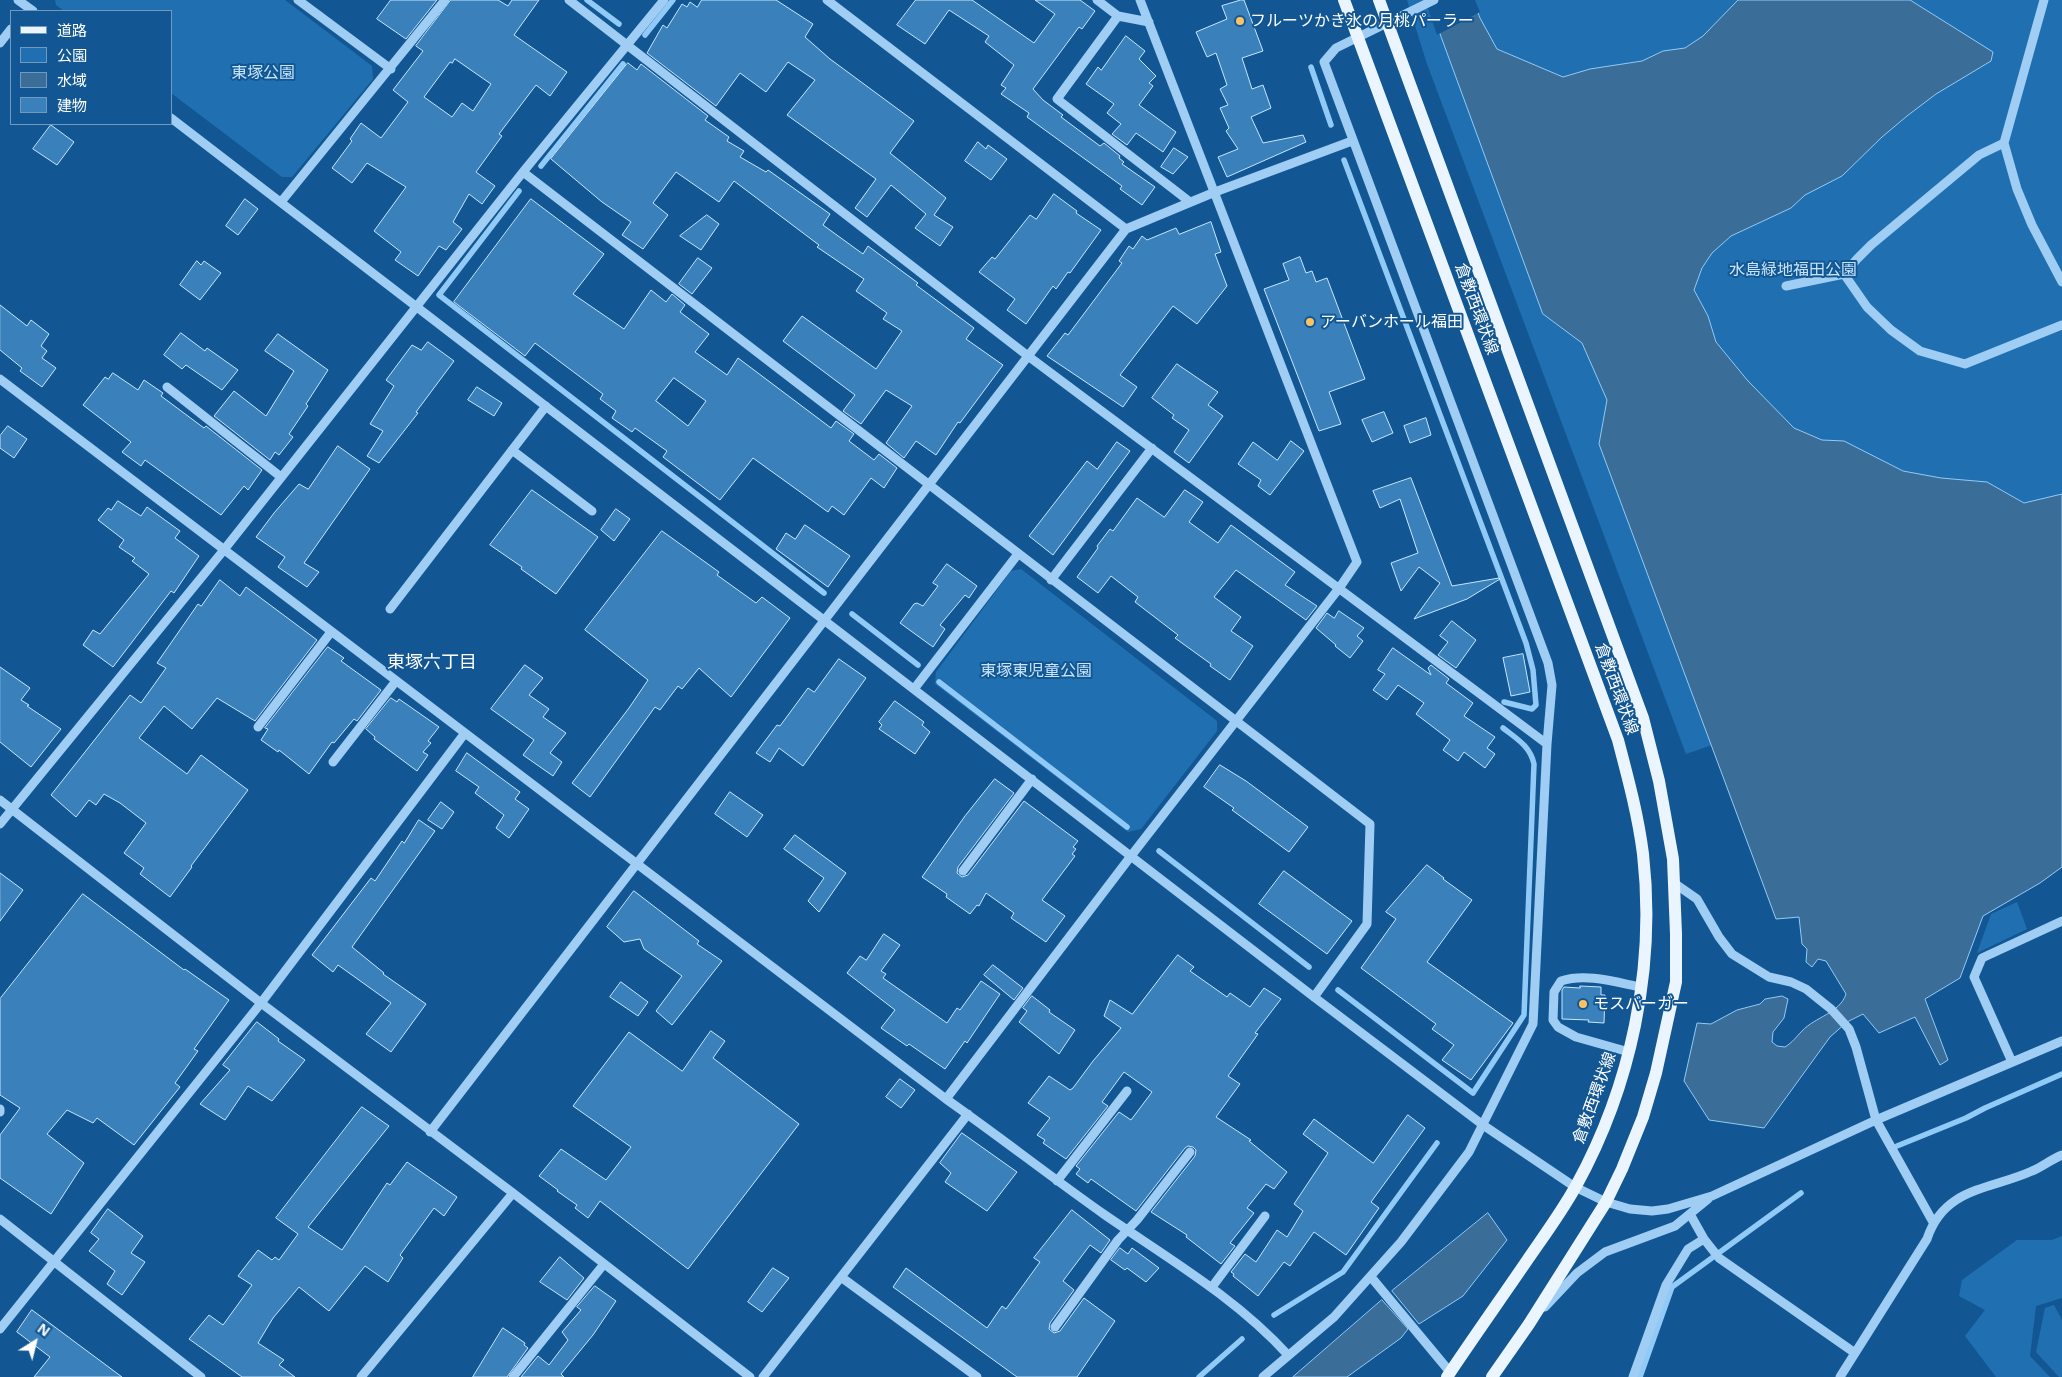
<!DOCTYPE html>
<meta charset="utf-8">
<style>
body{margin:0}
#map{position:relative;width:2062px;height:1377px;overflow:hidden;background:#125793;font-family:"Noto Sans","Noto Sans JP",sans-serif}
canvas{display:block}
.legend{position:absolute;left:10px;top:10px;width:162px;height:115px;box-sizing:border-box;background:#125793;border:1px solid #719abe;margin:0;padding:6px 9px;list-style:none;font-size:15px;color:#fff}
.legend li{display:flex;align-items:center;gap:10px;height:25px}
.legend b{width:25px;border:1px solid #719abe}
.north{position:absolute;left:10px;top:1317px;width:50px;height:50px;-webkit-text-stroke:4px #125793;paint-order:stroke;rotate:36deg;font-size:14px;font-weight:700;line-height:20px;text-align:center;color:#fff}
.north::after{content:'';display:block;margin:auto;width:18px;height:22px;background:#fff;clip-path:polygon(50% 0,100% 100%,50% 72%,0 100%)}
</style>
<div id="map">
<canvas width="2062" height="1377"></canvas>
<ul class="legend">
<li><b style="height:6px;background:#ebf5ff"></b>道路</li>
<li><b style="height:14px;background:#2070b1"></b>公園</li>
<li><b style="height:14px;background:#3b6d99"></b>水域</li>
<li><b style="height:14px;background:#3a81bc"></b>建物</li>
</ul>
<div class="north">N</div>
</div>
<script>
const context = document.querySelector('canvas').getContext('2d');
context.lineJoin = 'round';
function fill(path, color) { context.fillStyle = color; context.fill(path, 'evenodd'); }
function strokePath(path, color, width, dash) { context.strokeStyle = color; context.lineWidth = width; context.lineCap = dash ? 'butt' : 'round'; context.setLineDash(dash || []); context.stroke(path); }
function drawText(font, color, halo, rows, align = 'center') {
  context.font = font + ' "Noto Sans","Noto Sans JP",sans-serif'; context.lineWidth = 4; context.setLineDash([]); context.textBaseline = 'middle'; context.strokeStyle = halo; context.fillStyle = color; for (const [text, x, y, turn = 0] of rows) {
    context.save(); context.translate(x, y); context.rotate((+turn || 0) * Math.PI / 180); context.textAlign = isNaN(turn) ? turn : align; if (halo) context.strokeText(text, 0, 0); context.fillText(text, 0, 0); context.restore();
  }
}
fill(new Path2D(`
 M55,0H285L372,66L373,79L292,177H282L171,93V11H64L56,5Z
 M1407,0H2062V867L2040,883L1983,916L1960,978L1925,999L1879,1033L1847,994L1826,961L1818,959L1812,967L1806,962L1807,949L1802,944L1800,918L1776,919L1712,745L1686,754L1427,64Z
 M1021,569L1217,721V731L1141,829L1128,832L935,684L936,672L1011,571Z
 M2017,902L2027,929L1977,953L1991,914Z
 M2062,1236V1298L2036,1306L2030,1356L2050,1377H1996L1965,1336L1985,1310L1959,1296L1962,1280L2017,1240H2052Z
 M2054,1305L2062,1320V1377H2059L2036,1352L2045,1308Z`), '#2070b1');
const water = new Path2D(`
 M1428,0H1473L1480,18L1497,49L1563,77L1590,69L1642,61L1663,51L1685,48L1703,36L1738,0H1910L1993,52L1991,61L1936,94L1907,116L1882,137L1842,176L1805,195L1791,208L1731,236L1712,253L1702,268L1694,290L1708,316L1716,342L1748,381L1794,428L1822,440L1844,441L1903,471L1941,478L1987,482L2024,503L2062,494V867L2040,883L1983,916L1960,978L1925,999L1948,1060L1940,1065L1915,1017L1879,1033L1863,1014L1847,1022L1830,1037L1764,1128L1709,1120L1684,1081L1697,1023L1711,1024L1737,1010L1760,1004L1765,999L1782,996L1788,999L1784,1018L1773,1032L1772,1042L1777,1046L1785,1047C1793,1042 1796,1037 1802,1031C1815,1017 1840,1013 1846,994L1826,961L1818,959L1812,967L1806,962L1807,949L1802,944L1799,917L1776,919L1599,444L1607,400L1582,343L1543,314Z
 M1488,1213L1507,1240L1463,1296L1419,1324L1392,1291Z
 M1382,1300L1408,1329L1401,1338L1347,1377H1293Z`);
fill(water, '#3b6d99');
strokePath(water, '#91caf6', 1);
fill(new Path2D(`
 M1425,0H1475L1480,12L1437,35Z`), '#125793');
strokePath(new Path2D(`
 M587,0L619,24
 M645,35L673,0
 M1311,67L1331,125
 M1344,160L1526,643L1533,670L1536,705L1532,709L1504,702
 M541,166L623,64
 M519,191L439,295L824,593
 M852,614L918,665
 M939,682L1127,827
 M1159,851L1309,967
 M1338,990L1473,1093L1524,1015L1534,764C1530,746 1517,739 1503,728
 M1897,1146L1966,1118L1985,1108L2062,1074
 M1274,1315L1343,1272L1437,1143
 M1199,1377L1242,1339
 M1640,1377L1672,1287L1801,1193`), '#91caf6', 5.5);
const building = new Path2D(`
 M391,0H437L406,39L377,19Z
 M451,0H498L508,6L512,0H539L514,35L567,72L550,96L536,85L499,134L502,136L476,172L495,186L482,204L469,194L453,222L462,229L446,250L439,246L418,276L395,260L401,252L374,231L406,187L367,163L352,183L332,168L352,141L350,139L361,123L381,138L408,102L393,90L423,51L416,46ZM455,59L491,84L473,111L462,103L452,117L424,97L450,62L452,63Z
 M702,0H776L813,24L805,37L830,59L914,121L890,153L946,198L934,215L953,227L940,246L915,228L926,214L891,185L867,217L855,208L876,179L787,115L815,80L788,62L766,92L740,73L716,106L647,53L663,25L667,28L682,4L687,7L690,2L697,7Z
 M916,0H972L1034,43L1055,14L1035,0H1080L1095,11L1082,29L1079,27L1033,89L1043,100L1063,115L1061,117L1100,146L1104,143L1120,156L1119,158L1124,162L1122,164L1155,187L1142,205L1120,189L1122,186L1027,117L1029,113L1001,94L1006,88L1001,85L1014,65L985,42L989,36L949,10L925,44L897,25Z
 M1241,0H1244L1263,51L1242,58L1252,89L1263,85L1271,108L1251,117L1263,143L1303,135L1306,142L1227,177L1218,157L1238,149L1226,131L1229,128L1220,108L1228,105L1220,89L1227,85L1216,53L1207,57L1196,32L1227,19L1222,6Z
 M1126,36L1145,51L1139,59L1156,76L1149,83L1153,86L1139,105L1176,132L1163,152L1136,133L1127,145L1112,134L1121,124L1107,113L1114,104L1086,84L1098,67L1101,70Z
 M628,63L637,70L641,64L708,116L705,120L729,137L727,141L744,151L740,157L766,172L768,170L830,214L823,225L863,254L868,246L918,283L916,285L974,328L966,339L1003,365L960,423L958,422L936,455L916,441L904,458L886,443L912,406L886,390L861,424L843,411L855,395L783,341L802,316L876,369L902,331L883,319L887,313L856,291L864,279L817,247L819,245L734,181L719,202L676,172L653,203L668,215L643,249L622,235L631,222L602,202L551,159Z
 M51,125L74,142L57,165L33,149Z
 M978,142L986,149L988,145L1007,159L991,180L965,161Z
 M1174,148L1188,157L1173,174L1161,167Z
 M1054,194L1077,211L1076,213L1101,230L1070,273L1068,272L1056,289L1053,286L1026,324L1007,310L1015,299L979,272L992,257L995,259L1030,215L1036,219Z
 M245,199L258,209L238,235L226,226Z
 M531,199L604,254L573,294L624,329L651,290L666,302L672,294L685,305L680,312L709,334L695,352L727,375L738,358L831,428L836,421L854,434L849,441L874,460L879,454L897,468L884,488L871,478L844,515L832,506L828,512L753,458L720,500L663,457L667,451L635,428L632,432L612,418L616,411L600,399L603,394L535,343L525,356L454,302ZM674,378L706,401L688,426L656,401Z
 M707,215L719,224L701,250L680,236Z
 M1211,222L1221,252L1215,254L1227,286L1197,324L1173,306L1120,375L1137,387L1123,407L1047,356L1065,333L1068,335L1122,263L1119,261L1129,246L1133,249L1142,236L1147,240L1176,228L1179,234Z
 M1300,257L1306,273L1312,271L1316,282L1327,278L1365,379L1329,392L1341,424L1319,431L1264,289L1289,280L1283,264Z
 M698,258L712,268L692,294L679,284Z
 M197,261L201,265L204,261L221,273L200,300L180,285Z
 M0,305L27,326L31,320L49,334L41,346L47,351L42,358L56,368L42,387L20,371L22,368L0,350Z
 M181,333L205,351L207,348L238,370L222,390L186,365L182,369L164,355Z
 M278,334L328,370L306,404L308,406L289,434L293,437L279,455L275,452L270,460L214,416L234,391L266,416L294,371L265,351Z
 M428,342L454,361L416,412L418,413L379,463L367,456L383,431L370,424L394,386L386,380L412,345L421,350Z
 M1177,364L1218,392L1208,405L1223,416L1189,463L1174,452L1189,430L1172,418L1174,415L1152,398Z
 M113,373L138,390L144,380L163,393L161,396L204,428L206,426L262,470L248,490L244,486L221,515L145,460L141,466L122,452L131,442L83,405L105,377L108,379Z
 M477,387L502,403L494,416L468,400Z
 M1384,412L1393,433L1372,442L1362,420Z
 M1426,418L1431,435L1410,443L1404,426Z
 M8,426L27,439L14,458L0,448V436Z
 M1291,441L1304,451L1270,495L1258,486L1261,480L1238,464L1253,442L1277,460Z
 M1117,442L1130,451L1053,555L1029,536L1087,461L1097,469Z
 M338,446L370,469L304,563L319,572L307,587L278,567L285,557L256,537L274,513L299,484L308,489Z
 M1411,478L1452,586L1499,578L1500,579L1467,599L1414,619L1440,583L1419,567L1401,591L1391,563L1418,553L1400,499L1380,508L1373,491Z
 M532,490L598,537L556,594L521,569L522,567L490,545Z
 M1185,490L1203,502L1189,522L1218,543L1231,525L1295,572L1285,585L1317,606L1306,620L1236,570L1214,597L1241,617L1231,631L1253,646L1230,680L1210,666L1211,664L1175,638L1178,635L1135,602L1138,597L1111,576L1098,593L1077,577L1098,548L1097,546L1110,529L1113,531L1137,498L1164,517Z
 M118,501L141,516L147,507L180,531L175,538L199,556L174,593L171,591L113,667L83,645L93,630L100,634L149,574L132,561L135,558L119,547L124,540L98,520L108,508L111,510Z
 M616,509L630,519L614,541L601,530Z
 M805,525L850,556L828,587L776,549L786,533L795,539Z
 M662,531L719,572L717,575L756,603L762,597L790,618L731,697L699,668L682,689L678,686L660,710L655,707L590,797L572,783L629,708L648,680L585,630Z
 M947,564L977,586L969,598L965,595L940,625L945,629L933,647L900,623L914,604L917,603L923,606L938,586L933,583Z
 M220,580L240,596L246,587L317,640L255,721L217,698L192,729L164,706L139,738L187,774L201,755L248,790L191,866L192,867L170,897L140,874L144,868L124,853L146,823L120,803L104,794L96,805L89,800L76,817L51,795L130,695L141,703L166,668L157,663L198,604L201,606Z
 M1339,611L1364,628L1357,636L1363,641L1350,658L1335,646L1336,645L1316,628L1327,613L1334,618Z
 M1452,621L1476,640L1456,668L1438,655L1448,642L1440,636Z
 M328,647L344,658L341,661L381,690L357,721L354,719L334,743L332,742L309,774L279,750L278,752L261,740L268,729L265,728Z
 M1393,648L1431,675L1428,668L1431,665L1449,679L1446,683L1473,703L1464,716L1495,737L1487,748L1495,754L1485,768L1464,752L1458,761L1443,750L1450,740L1416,714L1424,703L1398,685L1387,700L1373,690L1385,674L1378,670Z
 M1523,654L1530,692L1511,696L1503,658Z
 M839,659L866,678L803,766L779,748L770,762L756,753L777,725L780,726L808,688L814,692Z
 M525,665L543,678L529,695L549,709L543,717L566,733L550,753L562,762L553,776L523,755L534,740L491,709Z
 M0,667L30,688L21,700L29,705L27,706L61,729L31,767L0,742Z
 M391,698L397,702L399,699L439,727L428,741L431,743L423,752L428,755L417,771L374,739L375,737L366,729Z
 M895,701L924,722L922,725L930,732L915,754L879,729L882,725L879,722Z
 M467,753L520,792L515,799L529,809L509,838L496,828L504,815L475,793L479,787L456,771Z
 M1220,765L1246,781L1308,827L1289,852L1232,810L1234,808L1204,787Z
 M995,779L1014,793L958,867L957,873L962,877L968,875L1024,801L1078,841L1073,847L1076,849L1072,854L1075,856L1042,900L1065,916L1046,942L1011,918L1014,913L986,893L979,906L977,905L970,914L946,897L947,894L922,877L965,816Z
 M730,792L763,815L747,837L715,814Z
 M441,802L454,812L442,829L428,820Z
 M419,820L435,831L352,947L384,973L383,974L426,1004L391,1052L366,1034L391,1003L338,965L333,972L312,955L371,878L375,881L402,841L404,843Z
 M795,835L846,873L819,912L808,901L824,878L784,849Z
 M1427,865L1444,878L1443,879L1472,900L1427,962L1513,1023L1471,1080L1442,1060L1454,1045L1432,1029L1436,1024L1361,968L1396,919L1386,912Z
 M1284,871L1352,921L1327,954L1259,904Z
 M0,873L23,890L0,921Z
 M634,891L699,941L697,944L722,961L672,1025L656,1011L682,976L644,949L640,939L624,942L607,927Z
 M83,894L184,970L185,969L229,1000L194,1049L198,1051L175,1083L180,1087L134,1145L97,1118L93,1123L67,1110L47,1134L84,1163L51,1214L0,1178V1135L20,1108L0,1095V999Z
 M884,934L900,945L881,971L886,974L883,978L947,1023L957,1008L960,1010L981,981L1000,994L967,1043L965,1041L945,1069L909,1044L907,1046L881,1028L895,1010L847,973L860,956L866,960Z
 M1178,955L1194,967L1190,971L1227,997L1230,993L1250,1007L1264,988L1281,999L1255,1033L1258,1034L1228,1076L1240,1084L1216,1117L1251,1140L1249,1141L1287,1172L1274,1189L1266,1184L1247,1208L1254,1213L1230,1243L1235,1246L1221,1264L1186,1237L1187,1235L1151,1212L1195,1156L1196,1150L1193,1147L1188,1146L1185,1148L1136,1211L1091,1179L1088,1183L1076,1174L1080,1169L1076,1166L1119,1112L1131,1120L1152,1092L1124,1072L1102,1102L1108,1106L1066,1159L1043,1143L1045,1140L1037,1135L1050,1118L1028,1103L1049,1076L1070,1090L1073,1088L1093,1061L1121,1028L1104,1016L1110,1000L1132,1014Z
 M993,965L1023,988L1014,1000L984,975Z
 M621,982L648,1002L638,1016L610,997Z
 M1580,986L1601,987V995H1605L1604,1023L1588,1022L1589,1020L1562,1019V990L1564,987L1580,988Z
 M1032,996L1050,1010L1049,1012L1075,1030L1059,1054L1019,1022L1027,1011L1023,1008Z
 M257,1022L279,1039L278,1041L305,1060L272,1101L248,1086L225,1120L200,1104L230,1070L223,1065Z
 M711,1031L725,1041L713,1058L799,1124L688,1269L600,1201L588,1218L575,1208L577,1205L557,1191L558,1190L539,1176L561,1149L606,1180L631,1147L573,1106L629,1032L682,1071Z
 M900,1079L915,1090L901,1108L886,1097Z
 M362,1107L389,1126L308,1227L342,1250L387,1183L390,1185L407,1162L457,1197L444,1216L434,1208L400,1255L403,1258L388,1282L365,1266L329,1311L299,1287L273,1318L258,1343L284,1360L279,1365L295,1377H242L189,1339L209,1315L223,1325L252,1285L238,1276L258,1250L272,1260L275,1257L279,1260L298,1234L276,1218Z
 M1408,1115L1425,1128L1371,1202L1379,1208L1346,1255L1314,1232L1290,1266L1284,1262L1258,1296L1233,1276L1234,1274L1231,1272L1245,1254L1256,1262L1277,1230L1287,1237L1303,1211L1294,1204L1328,1153L1303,1134L1314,1119L1373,1163Z
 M962,1133L1017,1172L987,1211L945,1182L951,1173L940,1163Z
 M108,1209L143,1236L131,1253L145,1262L122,1295L107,1284L115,1271L89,1251L99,1239L91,1233Z
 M1072,1210L1110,1240L1101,1253L1090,1245L1063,1281L1074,1290L1050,1323L1049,1329L1054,1333L1060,1331L1084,1298L1115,1321L1077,1377H1017L893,1287L906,1268L987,1328L1002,1306L1006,1309L1040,1262L1034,1258Z
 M1120,1248L1128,1254L1132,1248L1159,1268L1146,1282L1127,1268L1125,1270L1111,1260Z
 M560,1257L584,1278L567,1300L540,1282Z
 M773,1268L789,1278L762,1312L748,1302Z
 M595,1286L616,1301L593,1335L561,1374L564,1377H521L538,1356L549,1365L568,1340L562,1332L581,1310L577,1307Z
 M32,1310L122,1377H34L50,1357L17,1332Z
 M503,1328L525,1343L524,1345L528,1348L507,1377H473Z`);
fill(building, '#3a81bc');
strokePath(building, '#c7e5fd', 1);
strokePath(new Path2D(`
 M18,0L33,11
 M298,0L391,69
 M569,0L1028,356L1547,744L1533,1024L1469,1152L1401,1242L1334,1317L1263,1377
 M827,0L1126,229
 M1097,0L1118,16L1149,22
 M1434,0L1336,48L1324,62L1548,663L1552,685L1547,744
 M2044,0L2004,143L2017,189L2032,225L2062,282
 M1118,16L1057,99L1190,202
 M0,43L11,29
 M171,118L1314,997L1483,1125L1575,1187L1606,1202L1630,1209L1652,1211L1668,1209L1712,1196L1876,1120L2062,1041
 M2004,143L1979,155L1871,245L1857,259L1844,274L1867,307L1891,330L1920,351L1965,364L2062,325
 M523,172L1370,824L1367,924L1314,997
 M281,202L445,0
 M1786,286L1844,274
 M0,379L946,1099C1000,1137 1051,1177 1105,1215C1169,1259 1236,1298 1288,1355
 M167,387L281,477
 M512,450L592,511
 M1051,580L1152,448
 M390,609L546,406
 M914,689L1018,554
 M258,727L331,632
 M333,762L396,681
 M0,800L261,1003L513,1193L750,1377
 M0,824L223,551L523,172L664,0
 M963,871L1032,779
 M1674,883L1697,899L1719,937L1732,954L1769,977L1791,982L1806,989L1831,1009L1849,1029L1856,1047L1876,1120L1933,1222
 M1629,1052L1576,1037L1558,1027L1553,1020L1554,992L1561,981C1586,973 1615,982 1640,987
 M2012,1062L1974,977L1982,958L2062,921
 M946,1099L1131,856L1340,587L1357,562L1140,0
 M0,1109V1112
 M430,1132L1126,229L1215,192L1352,141
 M1057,1181L1127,1091
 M0,1219L201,1377
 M1704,1239L1719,1258L1855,1353
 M841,1277L977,1377
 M1371,1277L1450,1372
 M1212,1287L1265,1216
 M1545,1307L1577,1273L1605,1252L1675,1226L1708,1199
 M1055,1327L1118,1240L1137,1220L1190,1152
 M0,1329L261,1003L465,733
 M361,1377L513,1193
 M513,1377L604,1264
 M763,1377L968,1114
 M1633,1377L1666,1285L1688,1249L1704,1239L1690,1214
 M1840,1377L1927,1239C1944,1187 1990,1190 2032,1171C2042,1167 2050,1160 2062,1155`), '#9fcdf3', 9);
strokePath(new Path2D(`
 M1344,0L1618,740C1628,778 1638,815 1643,854C1656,968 1631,1086 1576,1186C1561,1213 1543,1237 1526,1262C1500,1300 1473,1338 1447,1377
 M1379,0L1643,718L1659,781L1673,859L1676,934V982L1656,1073L1643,1117L1622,1169L1606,1202L1529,1324L1492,1377`), '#ebf5ff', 12);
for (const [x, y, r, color] of [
 [1240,21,5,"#ffc261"],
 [1310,322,5,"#ffc261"],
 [1583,1004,5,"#ffc261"]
]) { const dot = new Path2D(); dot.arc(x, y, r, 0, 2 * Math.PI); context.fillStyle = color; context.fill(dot); strokePath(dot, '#125793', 2); }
drawText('16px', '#fff', '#125793', [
 ["フルーツかき氷の月桃パーラー",1250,21],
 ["アーバンホール福田",1320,322],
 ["モスバーガー",1593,1004]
], 'left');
drawText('16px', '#c7e5fd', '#125793', [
 ["東塚公園",263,73],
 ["水島緑地福田公園",1793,270],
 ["東塚東児童公園",1036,671]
]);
drawText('16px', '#fff', '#125793', [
 ["倉敷西環状線",1476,309,70],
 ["倉敷西環状線",1616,689,70],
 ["倉敷西環状線",1595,1098,-70]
]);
drawText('18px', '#fff', '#125793', [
 ["東塚六丁目",432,663]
]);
</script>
